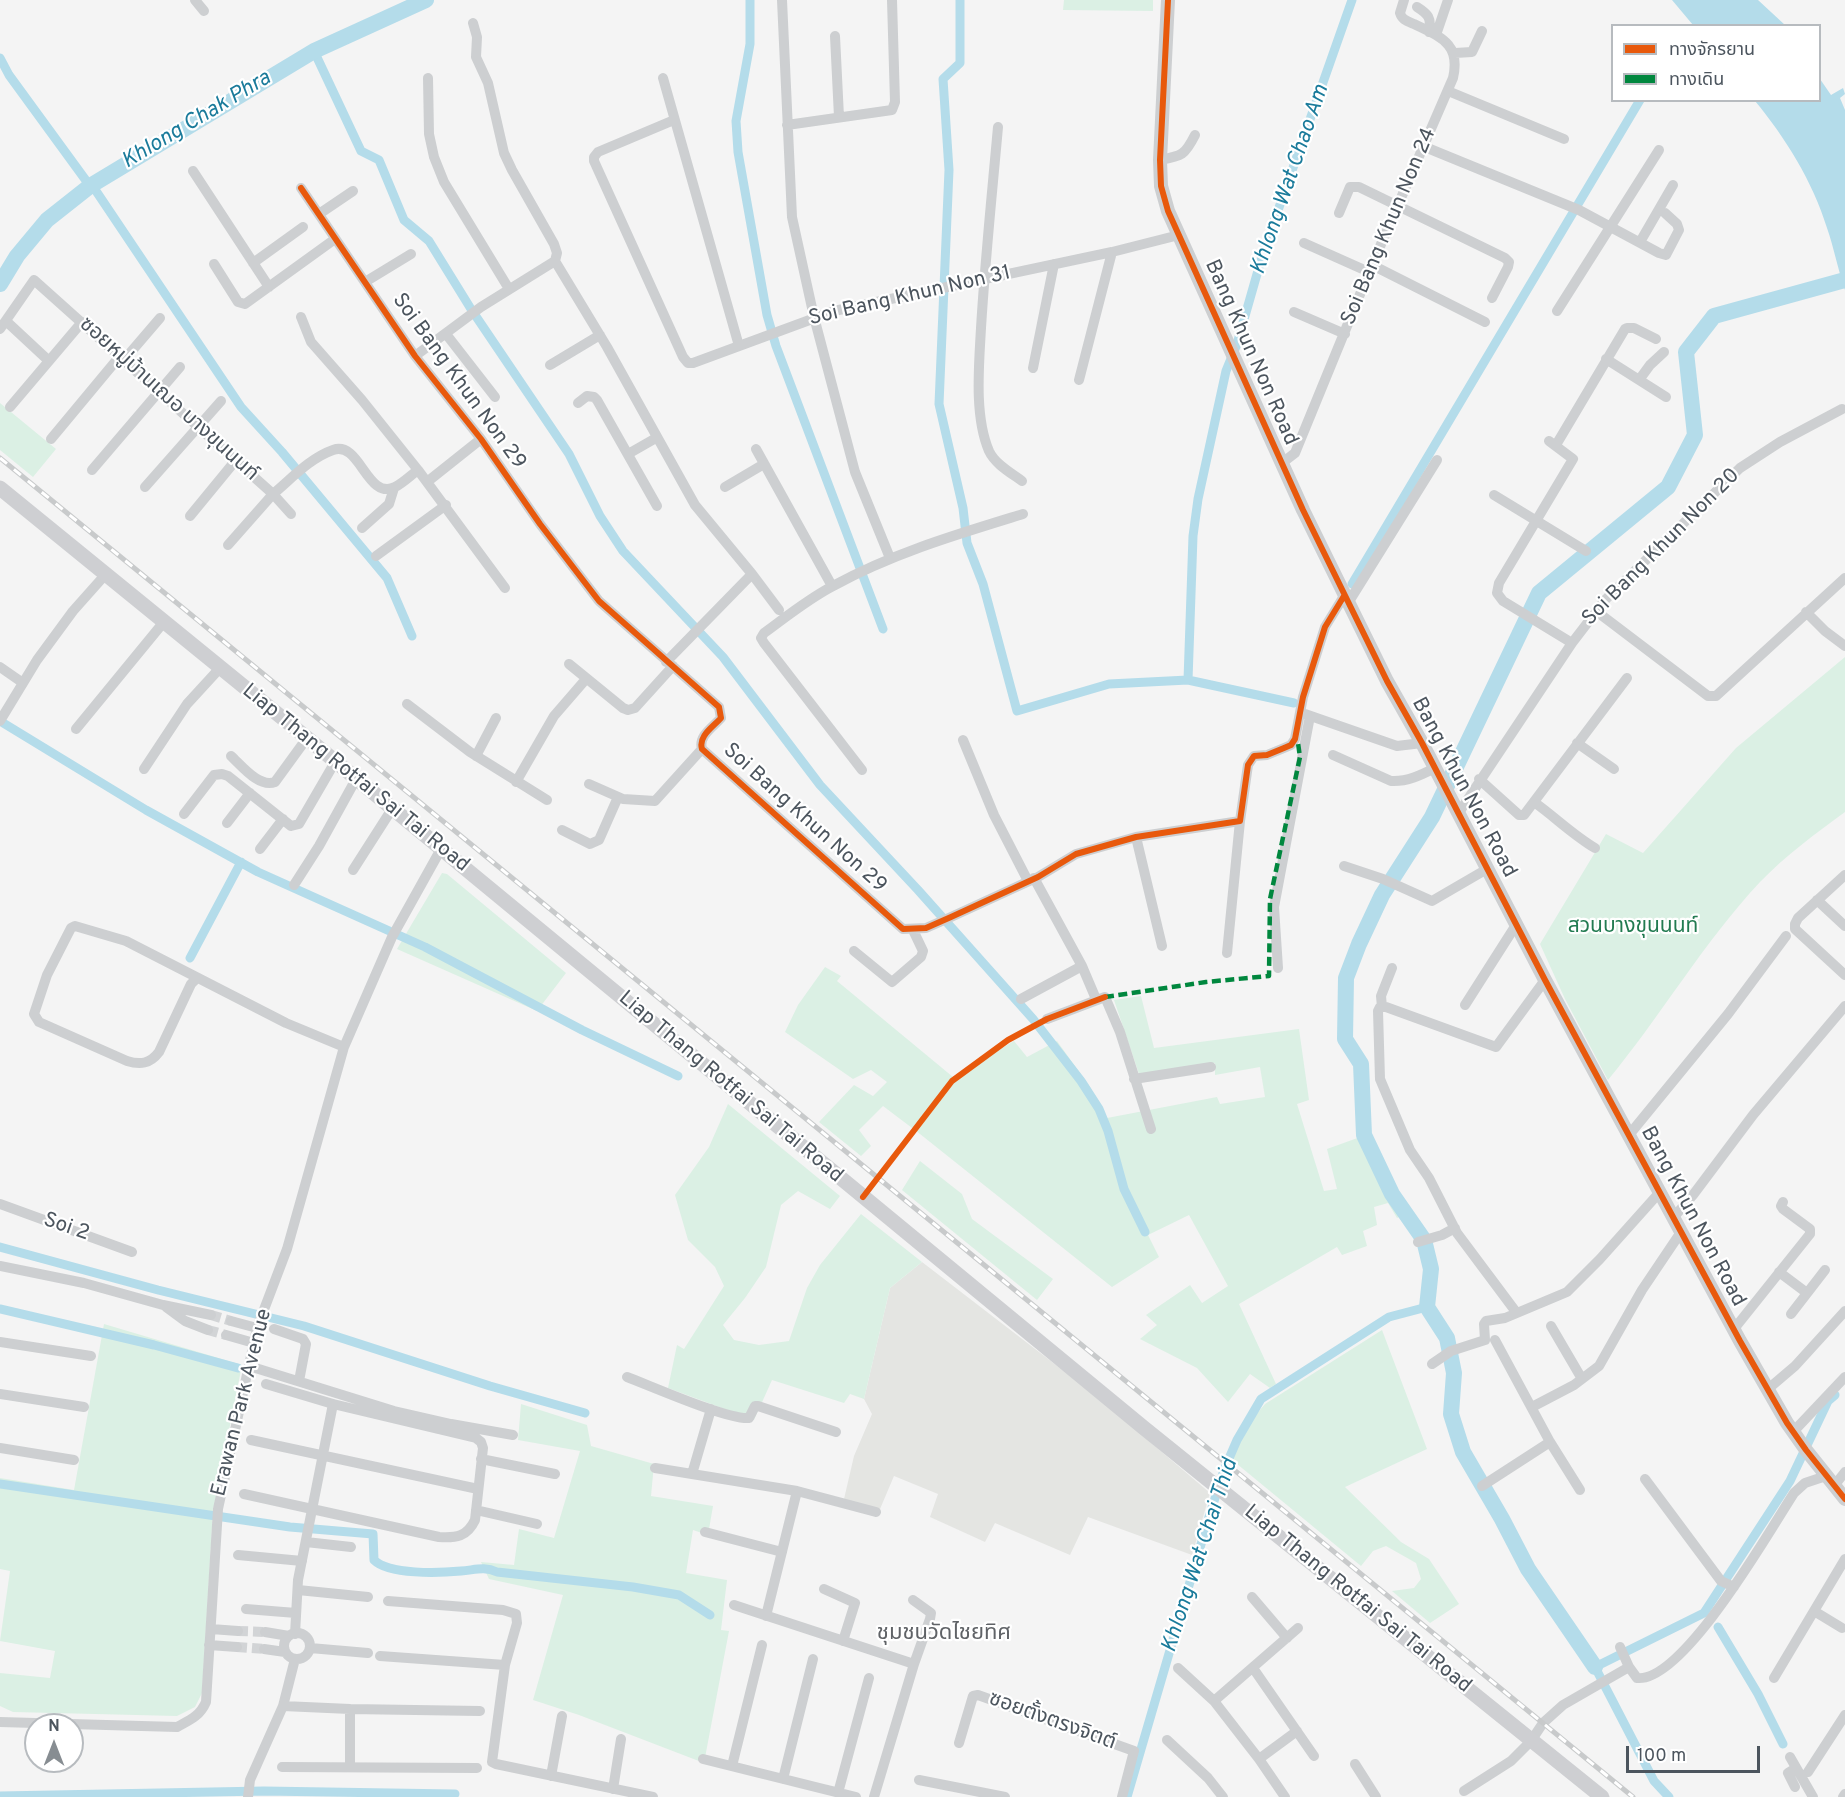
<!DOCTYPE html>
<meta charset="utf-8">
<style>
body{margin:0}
#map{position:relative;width:1845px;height:1797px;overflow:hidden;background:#f4f4f4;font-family:Overpass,"Noto Sans Thai",sans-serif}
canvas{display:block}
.legend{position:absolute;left:1611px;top:24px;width:210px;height:78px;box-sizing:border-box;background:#fff;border:2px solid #b7bbbf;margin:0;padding:8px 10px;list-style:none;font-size:18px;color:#4c555e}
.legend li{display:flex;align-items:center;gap:12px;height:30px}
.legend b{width:30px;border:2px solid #b7bbbf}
.north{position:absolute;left:24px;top:1713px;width:60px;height:60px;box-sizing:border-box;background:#fff;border:2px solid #b7bbbf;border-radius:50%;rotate:0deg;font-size:16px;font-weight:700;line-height:24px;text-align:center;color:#4c555e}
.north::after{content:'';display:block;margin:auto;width:21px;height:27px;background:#878d92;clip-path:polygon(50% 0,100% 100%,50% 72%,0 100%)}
.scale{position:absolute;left:1626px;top:1746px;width:134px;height:27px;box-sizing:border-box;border:3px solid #4c555e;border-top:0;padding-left:8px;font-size:18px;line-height:21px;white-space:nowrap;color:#4c555e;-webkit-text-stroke:4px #fff;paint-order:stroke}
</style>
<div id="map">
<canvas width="1845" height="1797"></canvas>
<ul class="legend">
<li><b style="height:8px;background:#e8590c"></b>ทางจักรยาน</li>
<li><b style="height:8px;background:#00873e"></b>ทางเดิน</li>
</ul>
<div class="north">N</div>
<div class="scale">100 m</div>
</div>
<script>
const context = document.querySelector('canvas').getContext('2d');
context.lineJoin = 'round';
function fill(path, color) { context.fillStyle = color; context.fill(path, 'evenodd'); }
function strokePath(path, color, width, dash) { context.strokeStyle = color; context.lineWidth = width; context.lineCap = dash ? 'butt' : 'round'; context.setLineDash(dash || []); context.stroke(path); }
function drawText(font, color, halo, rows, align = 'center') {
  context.font = font + ' Overpass,"Noto Sans Thai",sans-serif'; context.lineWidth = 4.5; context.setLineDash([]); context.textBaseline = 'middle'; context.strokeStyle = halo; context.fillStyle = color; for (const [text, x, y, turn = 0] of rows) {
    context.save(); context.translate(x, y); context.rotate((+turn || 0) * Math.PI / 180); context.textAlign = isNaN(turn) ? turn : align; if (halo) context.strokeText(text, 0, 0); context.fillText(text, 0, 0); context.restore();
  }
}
fill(new Path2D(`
 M922,1262L1095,1395L1210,1493L1192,1555L1088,1517L1070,1555L995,1523L985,1542L930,1517L938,1494L894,1476L880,1509L844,1499L854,1456L872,1414L864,1399L890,1288Z`), '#e4e5e2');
fill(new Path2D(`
 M1064,0H1153V11L1063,10Z
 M0,403L56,449L33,477L0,450Z
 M1845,657V812C1816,833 1785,856 1760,882C1703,943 1661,1016 1608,1080L1565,999L1540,944L1606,834L1643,853L1736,748Z
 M442,873L447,874L566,973L537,1011L397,949Z
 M825,967L841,976L837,981L953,1077L1014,1041L1027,1057L1057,1041L1090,1087L1107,1118L1217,1097L1220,1104L1265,1097L1260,1067L1215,1075V1063L1139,1074L1114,1000L1141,996L1154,1048L1299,1029L1309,1100L1297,1104L1324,1191L1337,1189L1327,1149L1363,1136L1409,1212L1397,1218L1388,1203L1374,1207L1377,1225L1363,1231L1367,1246L1342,1255L1337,1247L1239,1304L1276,1384L1270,1388L1250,1374L1228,1402L1197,1368L1140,1339L1157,1325L1146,1315L1190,1285L1202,1303L1228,1286L1189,1215L1148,1235L1159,1257L1112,1287L920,1134L883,1106L859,1130L871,1146L861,1156L819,1122L854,1085L873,1096L887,1082L871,1070L853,1079L785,1032L798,1005Z
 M728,1104L840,1196L830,1209L798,1191L781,1205L766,1267L745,1298L723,1325L734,1340L759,1345L789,1341L807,1288L820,1265L861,1214L922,1262L890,1288L864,1399L850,1394L844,1403L772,1380L754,1420L668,1388L677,1345L684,1349L724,1286L715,1267L688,1240L675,1195L709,1147Z
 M920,1161L962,1194L972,1219L1053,1279L1037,1300L902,1190Z
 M104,1324L242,1365L213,1511L202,1693L195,1707L177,1716L13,1712L0,1706V1673L50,1678L55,1651L0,1641L10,1571L0,1569V1478L74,1490Z
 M1382,1330L1427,1449L1345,1487L1401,1542L1429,1559L1459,1604L1430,1623L1392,1591L1414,1588L1421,1579L1416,1563L1386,1546L1373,1551L1361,1566L1231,1459L1253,1418L1265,1404Z
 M521,1404L587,1425L591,1446L654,1464L651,1496L713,1506L708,1535L693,1530L686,1573L727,1580L721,1630L729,1631L704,1763L579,1715L533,1700L563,1595L489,1579L481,1562L514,1565L519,1529L554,1538L580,1451L518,1440Z`), '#dbf0e4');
fill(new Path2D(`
 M1672,0H1758L1785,25H1693Z
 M1820,79L1831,95L1843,88L1845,94L1840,98L1845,110V290C1838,270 1834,248 1827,228C1813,182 1785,137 1755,101L1820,100Z`), '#b4dcea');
strokePath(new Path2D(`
 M750,0V44L736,121L738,152L767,315L776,346L883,629
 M960,0V63L943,79L949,170L939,404L963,508L967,543L983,584L1017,711L1109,684L1188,680L1294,703
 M314,51L361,151L379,160L404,220L429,241L471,309L569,454L600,516L623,551L723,657L820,785L918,890L1033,1019L1081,1081L1099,1109L1108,1131L1124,1189L1145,1232
 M0,58L9,75L90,186
 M92,185L241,407L282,452L387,578L412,636
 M1352,584L1640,100
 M1188,680L1193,536L1198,499L1226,371L1237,344L1263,253L1352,0
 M0,721L146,810L258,872L425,947L582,1030L678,1076
 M190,958L241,862
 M0,1247L158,1290L304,1326L490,1386L585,1413
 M0,1309L154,1345L238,1368
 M0,1484L290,1527L373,1534L374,1560C389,1575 439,1573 461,1571C475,1570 484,1566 497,1572L633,1587L679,1595L710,1615
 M1718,1627L1758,1694L1783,1744
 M0,1796L264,1791L455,1794
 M1127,1797L1209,1517L1224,1470L1237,1440L1261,1399L1389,1317L1427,1307
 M1669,1797L1654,1781L1595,1667L1704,1613L1790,1481L1828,1401L1835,1395`), '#b4dcea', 9);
strokePath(new Path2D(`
 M0,284L17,256L47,220L90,186L314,51L426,0
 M1595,1667L1528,1569L1502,1519L1463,1452L1451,1414L1454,1373L1447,1338L1427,1307L1431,1269L1424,1240L1392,1194L1364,1135L1361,1064L1345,1039L1346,978L1359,944L1382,895L1432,817L1539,593L1668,487L1695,435L1686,352L1714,316L1845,280`), '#b4dcea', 16);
strokePath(new Path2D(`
 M211,1315L231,1321
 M208,1330L226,1335
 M238,1631L265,1632
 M237,1647L264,1649`), '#d2d4d6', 10, [10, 5]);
strokePath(new Path2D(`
 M195,0L204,11
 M782,0L792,217L814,317L855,472L890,558
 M1417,7C1428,14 1432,18 1429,32
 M1436,35L1448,0
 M835,36L839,117
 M1455,53L1472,52L1482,31
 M428,78L429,134L434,157L444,182L509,289
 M663,78L739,346
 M1448,91L1564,139
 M674,120L598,152L594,157V161L683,357L688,363H693L834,311L1112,252L1179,235
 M787,125L892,110L895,102L892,0
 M998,127C992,194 985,261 981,328C979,365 974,416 989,451C995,464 1011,473 1022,481
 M1425,147L1579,210L1659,253L1666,255L1679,230L1677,224L1665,213
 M1160,160C1182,156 1185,155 1195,135
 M193,171L269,287
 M301,188L415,356L481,439L540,524L599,601L719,707L721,718C713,727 698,736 702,749L903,929L926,928L951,917L1038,877L1076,854L1136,837L1240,821L1248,765L1254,756L1267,755L1284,748L1291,745L1295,739L1303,697L1325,627L1344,596
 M1339,213L1350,187H1359L1505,258L1509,262L1508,267L1492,298
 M319,214L353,191
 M1640,242L1673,185
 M1304,243L1369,272
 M555,261L607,347L695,505L752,574L779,610
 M253,263L303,227
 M214,264L238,302L245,304L335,239
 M1372,265L1485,322
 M365,282L411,254
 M1557,311L1659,150
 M1294,312L1345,334
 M301,317L311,342L362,400L418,470L505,588
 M6,321L49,361
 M0,329L34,280L273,494C291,479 310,458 333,450C360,440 367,501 395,487C403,483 411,475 418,470
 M446,334L495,397
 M415,356L481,307L555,261L557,253L554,244L512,170L504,153L488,83L476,57L477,37L473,23
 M1606,359L1666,397
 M124,360L160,318
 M550,365L600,335
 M1033,368L1054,264
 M1079,380L1112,252
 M1639,380L1650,365L1664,352
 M578,403L587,396L594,397L597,400L657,506
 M10,407L82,322
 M51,439L120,356
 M1549,441L1573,459L1499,583L1497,593L1503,601L1572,643
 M1556,445L1625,329L1627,328H1634L1656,339
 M756,449L832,586
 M628,454L656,438
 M1282,463L1295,453L1372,265L1453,78C1461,43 1440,37 1414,24C1407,21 1402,20 1400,13L1404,0
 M92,470L180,367
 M427,482L481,439
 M145,487L221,401
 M725,487L764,464
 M1494,495L1586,551
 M190,516L236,460
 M362,528L389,504L394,488
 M228,545L273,494L291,514
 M376,556L446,505
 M1348,603L1437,460
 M1596,611L1708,696H1716L1845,578
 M1806,612L1825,631L1845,646
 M666,662L752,574
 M569,664L623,708L628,710L635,708L673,666
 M0,667L23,683
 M407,704L470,752L547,800
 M1305,714L1397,746L1422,743
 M0,721L37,660L73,611L105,575
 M76,729L163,623
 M963,740L994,815L1028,881
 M1577,743L1614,769
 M1333,755L1391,781C1407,782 1421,775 1435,768
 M231,756C242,766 259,788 275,782L307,738
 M476,756L496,718
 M144,769L187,704L220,668
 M862,770L764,643L761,638L764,633C786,617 808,599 833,586C893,553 958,534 1023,514
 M1479,779L1519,815H1524L1627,678
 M516,782L554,716L586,679
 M589,784L623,799L655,801L702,749
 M1534,802C1555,817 1573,835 1595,848
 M184,814L214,775L222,774L228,776L291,826L299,824L335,762
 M1458,814L1572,643L1605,600L1740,468L1780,442L1842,409
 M227,823L250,793
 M562,830L590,844L599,840L618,797
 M1136,837L1162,946
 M260,849L283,819
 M1344,866L1383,879L1432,901L1487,869
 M353,870L392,809
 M1845,875L1798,918L1795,924V929L1845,975
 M1034,878L1082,966L1096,999
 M294,885L319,846L356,779
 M1817,900L1845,926
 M854,951L892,982L921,957L923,951L913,930
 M1227,953L1240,821
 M1278,968L1274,907L1310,716
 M197,978L191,984L159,1052C150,1064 140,1065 127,1061L39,1022L34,1014L47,975L71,928L75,926L126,941L286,1023L344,1047
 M1021,999L1082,966
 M1465,1005L1516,925
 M1382,1007L1381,996L1392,968
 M1047,1019L1105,997L1120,1032L1151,1129
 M1134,1079L1211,1067
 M1629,1135L1728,1014L1786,936
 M0,1204L132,1252
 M1673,1218L1693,1195L1753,1115L1845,1006
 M1418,1242L1442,1235L1455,1228
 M0,1266L84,1283L163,1305L211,1315
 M1779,1272L1807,1293
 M166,1307L185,1321L208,1330
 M1516,1312L1457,1233L1429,1178L1410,1150L1380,1079L1378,1011L1380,1007H1386L1496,1047L1545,980
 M1791,1314L1825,1270
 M231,1321L257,1328
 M1551,1326L1582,1379
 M274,1329L303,1339L306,1344L299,1381
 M1734,1329L1810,1234V1229L1783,1209L1781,1206L1783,1202
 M226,1335L254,1343
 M1495,1340L1550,1442L1580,1490
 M0,1342L91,1356
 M1432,1364L1451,1351L1485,1340L1484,1324L1486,1321L1505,1318L1567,1292L1600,1259L1659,1193
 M249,1366L394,1411L451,1424L513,1435
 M627,1377C651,1386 728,1420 749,1418L755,1406H758L836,1432
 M1768,1389L1795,1366L1845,1311
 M0,1394L84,1407
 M1532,1407L1574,1385L1599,1366L1642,1290L1681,1232
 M1793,1432L1845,1377
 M251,1440L478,1489
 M0,1448L74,1460
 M481,1459L555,1474
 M655,1468L797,1491L876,1512
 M692,1474L711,1409
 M1645,1479L1721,1581L1734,1587
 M1482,1486L1550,1442
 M1834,1486L1845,1472
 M244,1494L439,1537C456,1538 467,1537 475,1520L483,1448L481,1442L476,1438L333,1404L266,1384
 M476,1510L537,1524
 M705,1532L782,1552
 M306,1542L351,1547
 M238,1555L302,1561
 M824,1589L855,1603L843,1641
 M298,1590L368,1597
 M1252,1597L1287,1638
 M388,1601L503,1610L516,1614L517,1623L505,1665L492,1762L496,1764L653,1797
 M734,1605L914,1664
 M246,1609L296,1613
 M1814,1611L1842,1628
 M766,1616L797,1491
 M211,1629L238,1631
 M265,1632L289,1636
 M284 1646a13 13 0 1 1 26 0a13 13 0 1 1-26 0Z
 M295,1634L298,1580L333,1404
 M209,1645L237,1647
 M1620,1647L1629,1667L1637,1678C1683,1683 1770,1530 1794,1493L1805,1483L1826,1476
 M310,1648L368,1653
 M264,1649L285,1652
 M380,1656L505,1665
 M295,1659L283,1706L350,1709
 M1178,1668L1214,1701L1259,1759L1285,1797
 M1253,1668L1314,1756
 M1774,1678L1845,1559
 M1214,1701L1298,1628
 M0,1722L177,1727C190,1720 200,1716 206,1702L218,1509L257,1328L287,1249L344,1047L392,937L441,849
 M1167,1740L1208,1778L1223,1797
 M959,1743L973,1696L978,1695L1134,1751L1122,1797
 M1790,1757L1813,1797
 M703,1759L856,1797
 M1259,1759L1297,1731
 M1355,1764L1376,1797
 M732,1766L762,1645
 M282,1767L477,1768
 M350,1767V1709L480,1711
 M1808,1772L1845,1715
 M551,1776L562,1716
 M783,1779L813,1659
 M919,1780L1005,1797
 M1795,1787L1788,1773L1796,1768
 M613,1789L621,1739
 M1464,1791L1511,1761L1531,1741L1543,1723L1563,1705L1629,1667
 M838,1793L869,1678
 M248,1797L250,1780L283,1706
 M874,1797L914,1664L930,1619L931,1613L913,1600
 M1843,1797L1845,1794`), '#cdcfd1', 10);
strokePath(new Path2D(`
 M1168,0L1160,160L1161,186L1168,211L1303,510L1387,681L1422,743L1545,980L1740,1341L1787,1423L1806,1450L1845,1499`), '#cdcfd1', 14);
strokePath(new Path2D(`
 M0,488L307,738L1144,1428L1602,1797`), '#cecfd2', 15);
const rail = new Path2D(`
 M0,458L1633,1797`);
strokePath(rail, '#c8cacb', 5);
strokePath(rail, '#fff', 3, [9]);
strokePath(new Path2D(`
 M1105,997L1206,982L1269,976L1270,899L1300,757L1298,743L1295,739`), '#00873e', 4.5, [9, 4.5]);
strokePath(new Path2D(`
 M1168,0L1160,160L1161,186L1168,211L1303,510L1387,681L1422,743L1545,980L1740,1341L1787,1423L1806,1450L1845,1499
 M301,188L415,356L481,439L540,524L599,601L719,707L721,718C713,727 698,736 702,749L903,929L926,928L951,917L1038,877L1076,854L1136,837L1240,821L1248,765L1254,756L1267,755L1284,748L1291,745L1295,739L1303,697L1325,627L1344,596
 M863,1197L952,1081L1008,1040L1047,1019L1105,997`), '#e8590c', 6);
drawText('21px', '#4c555e', '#fff', [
 ["Soi Bang Khun Non 24",1390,227,-67],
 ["Soi Bang Khun Non 31",910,297,-13],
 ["Bang Khun Non Road",1250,353,66],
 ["Soi Bang Khun Non 29",458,382,54],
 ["ซอยหมู่บ้านเฌอ บางขุนนนท์",168,400,42],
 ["Soi Bang Khun Non 20",1662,548,-45],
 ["Liap Thang Rotfai Sai Tai Road",355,779,39],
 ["Bang Khun Non Road",1463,788,62],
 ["Soi Bang Khun Non 29",804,819,42],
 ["Liap Thang Rotfai Sai Tai Road",730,1088,40],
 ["Bang Khun Non Road",1692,1217,62],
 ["Soi 2",66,1228,19],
 ["Erawan Park Avenue",243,1403,-76],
 ["Liap Thang Rotfai Sai Tai Road",1357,1600,39],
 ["ซอยตั้งตรงจิตต์",1052,1722,20]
]);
drawText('21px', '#227b51', '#fff', [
 ["สวนบางขุนนนท์",1633,928]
]);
drawText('italic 22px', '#1a7b9b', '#fff', [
 ["Khlong Chak Phra",197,121,-31],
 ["Khlong Wat Chao Am",1291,180,-71],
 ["Khlong Wat Chai Thid",1201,1556,-72]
]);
drawText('22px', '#606367', '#fff', [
 ["ชุมชนวัดไชยทิศ",944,1635]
]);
</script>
